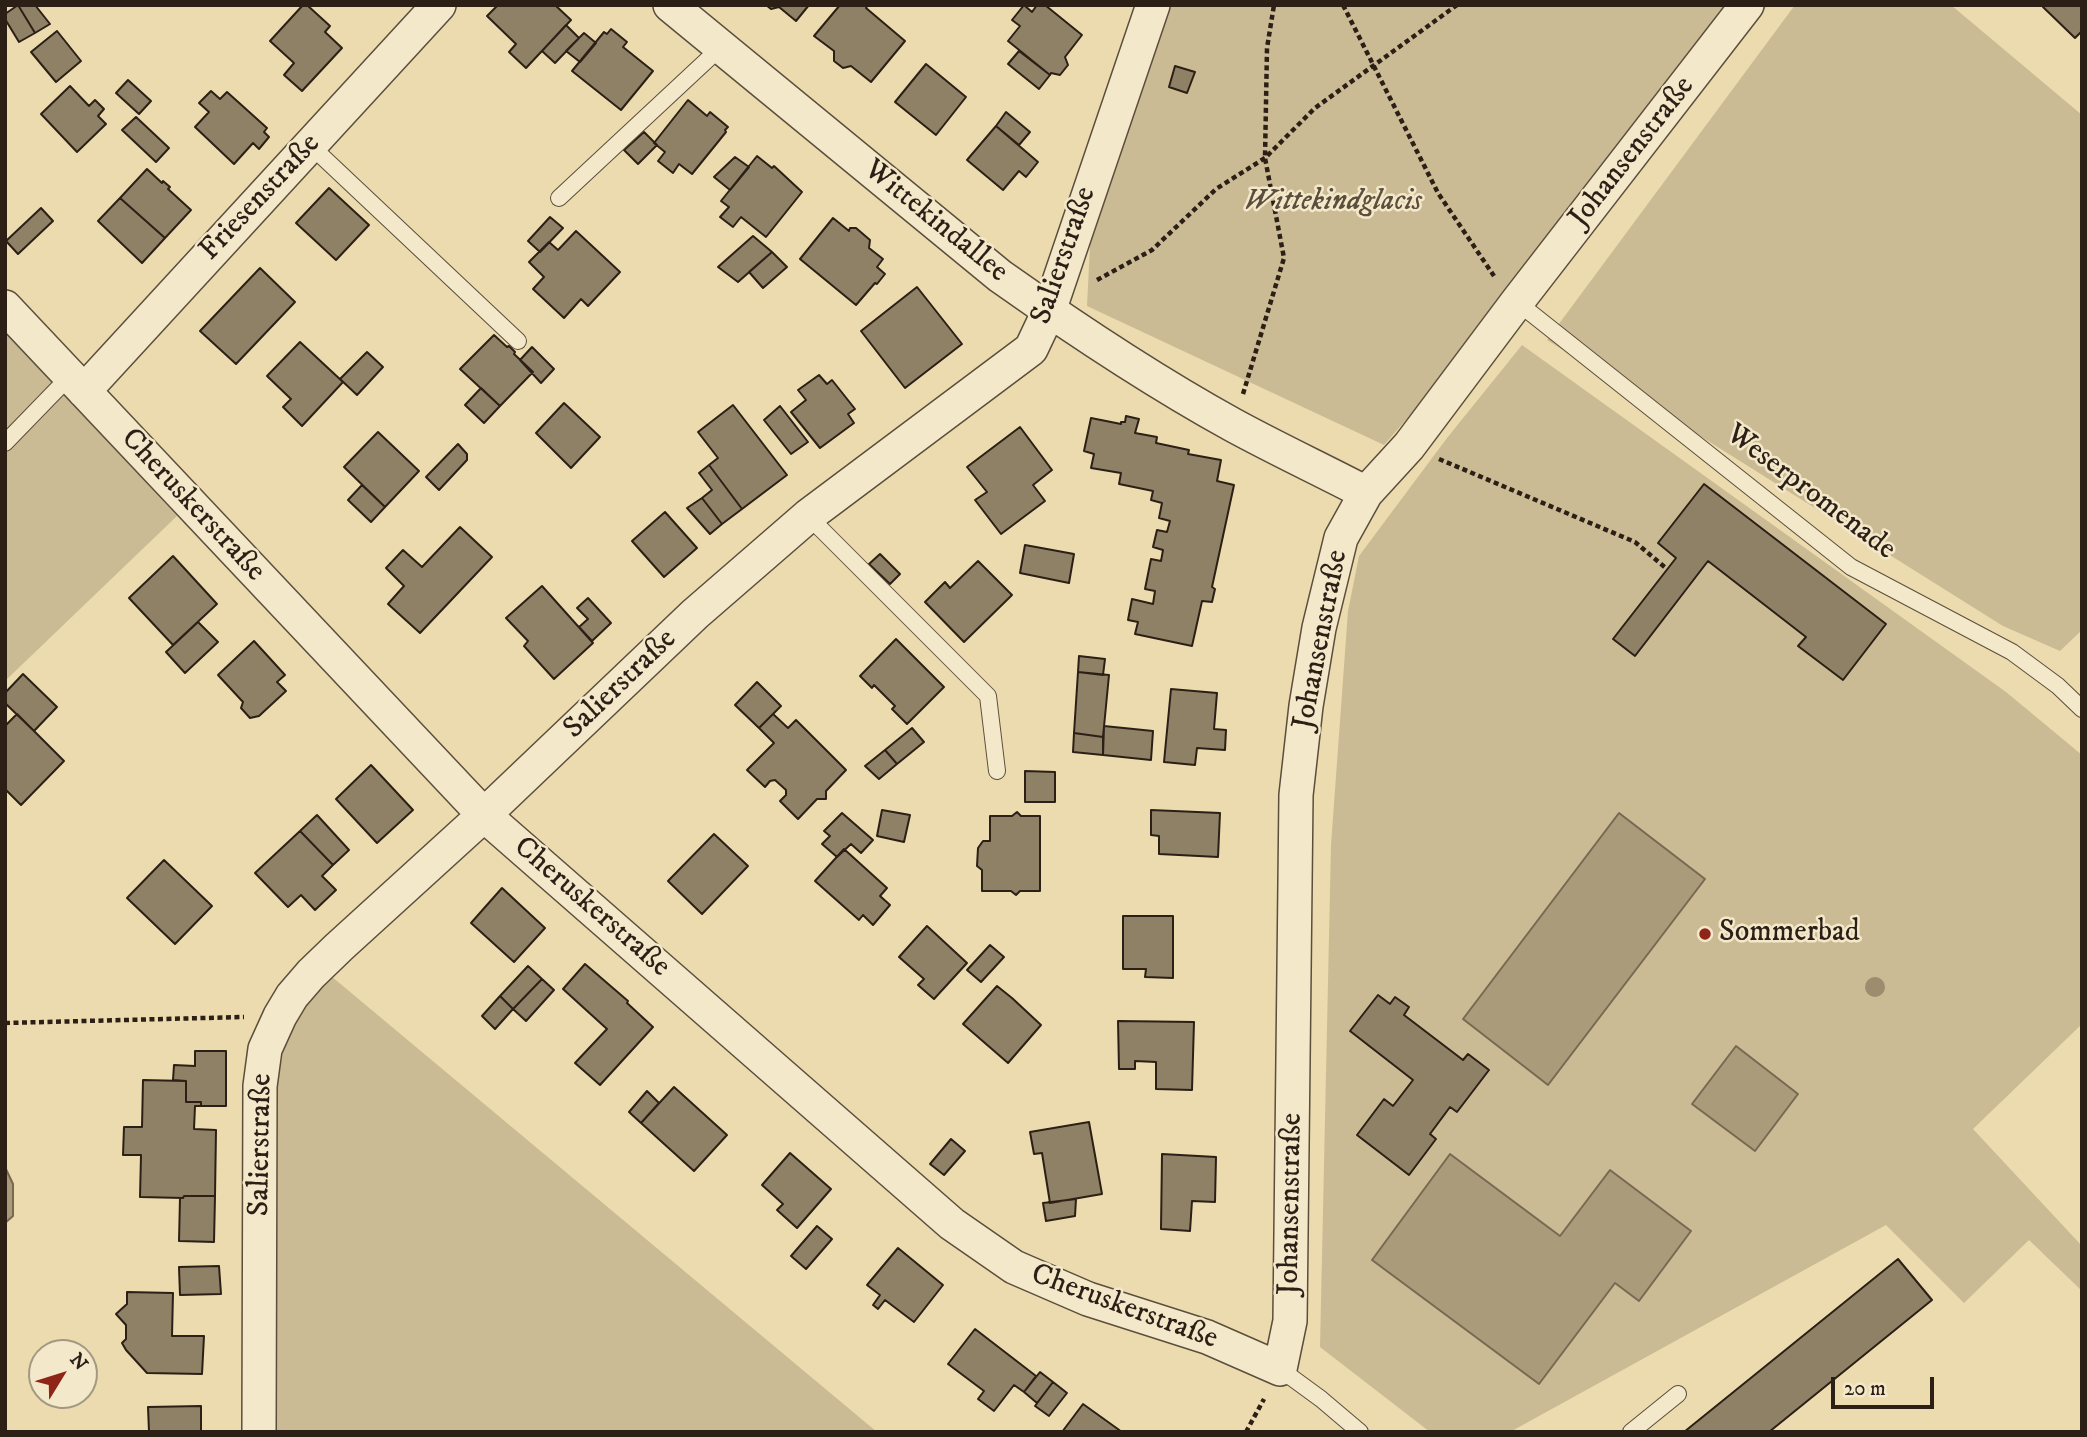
<!DOCTYPE html>
<meta charset="utf-8">
<style>
body{margin:0}
#map{position:relative;width:2087px;height:1437px;overflow:hidden;background:#ecdbae;font-family:"IM FELL DW Pica",serif}
canvas{display:block}
.frame{position:absolute;inset:0;border:7px solid #2b1f16;pointer-events:none}
.north{position:absolute;left:28px;top:1339px;width:70px;height:70px;box-sizing:border-box;background:#f3e8ca;border:2px solid #a39882;border-radius:50%;rotate:52deg;font-size:19px;font-weight:700;line-height:28px;text-align:center;color:#2b1f16}
.north::after{content:'';display:block;margin:auto;width:24px;height:32px;background:#8f2418;clip-path:polygon(50% 0,100% 100%,50% 72%,0 100%)}
.scale{position:absolute;left:1831px;top:1377px;width:103px;height:32px;box-sizing:border-box;border:4px solid #2b1f16;border-top:0;padding-left:9px;font-size:21px;line-height:24px;white-space:nowrap;color:#2b1f16;-webkit-text-stroke:5px #f3e8ca;paint-order:stroke}
</style>
<div id="map">
<canvas width="2087" height="1437"></canvas>
<div class="frame"></div>
<div class="north">N</div>
<div class="scale">20 m</div>
</div>
<script>
const context = document.querySelector('canvas').getContext('2d');
context.lineJoin = 'round';
function fill(path, color) { context.fillStyle = color; context.fill(path, 'evenodd'); }
function strokePath(path, color, width, dash) { context.strokeStyle = color; context.lineWidth = width; context.lineCap = dash ? 'butt' : 'round'; context.setLineDash(dash || []); context.stroke(path); }
function drawText(font, color, halo, rows, align = 'center') {
  context.font = font + ' "IM FELL DW Pica",serif'; context.lineWidth = 5; context.setLineDash([]); context.textBaseline = 'middle'; context.strokeStyle = halo; context.fillStyle = color; for (const [text, x, y, turn = 0] of rows) {
    context.save(); context.translate(x, y); context.rotate((+turn || 0) * Math.PI / 180); context.textAlign = isNaN(turn) ? turn : align; if (halo) context.strokeText(text, 0, 0); context.fillText(text, 0, 0); context.restore();
  }
}
fill(new Path2D(`
 M1168,5H1768L1384,445L1087,306L1091,225Z
 M1795,5H1951L2082,115V630L2060,651L2003,626L1547,340Z
 M5,331L177,516L5,681Z
 M1522,345L2006,692L2082,755V1024L1973,1129L2082,1246V1291L2029,1240L1964,1303L1886,1225L1510,1432H1430L1320,1347L1331,845L1348,611L1359,556L1447,438Z
 M325,971L877,1432H273V1039Z`), '#cbbb94');
const water = new Path2D(`
 M1619,813L1705,879L1548,1085L1463,1019Z
 M1736,1046L1798,1094L1755,1151L1692,1104Z
 M1450,1154L1560,1236L1610,1170L1691,1231L1639,1301L1615,1283L1539,1384L1372,1260Z
 M5,1167L13,1184V1216L5,1223Z`);
fill(water, '#aa9b7a');
strokePath(water, '#776952', 2);
const building = new Path2D(`
 M18,5H35L50,24L35,33Z
 M18,5L35,33L19,42L5,19V14Z
 M303,5H307L330,26L325,32L342,48L302,91L284,75L294,63L270,41Z
 M498,5H555L571,20L526,68L509,52L516,44L487,16Z
 M766,5H809L796,21L779,7L771,9Z
 M840,5H868L866,8L905,41L871,82L851,66L843,68L834,61V51L814,36Z
 M1024,5L1032,12L1037,5H1045L1082,35L1065,57L1068,65L1060,75L1051,73L1050,75L1008,41L1020,26L1012,20Z
 M2044,5H2082V31L2075,38L2043,7Z
 M566,25L579,38L555,63L542,51Z
 M611,29L627,42L623,47L653,71L621,110L572,71L604,32L607,34Z
 M57,31L81,61L56,82L31,52Z
 M584,33L596,43L580,62L566,51Z
 M1019,51L1050,75L1039,89L1008,64Z
 M926,64L966,97L936,135L895,102Z
 M1175,66L1195,72L1187,93L1169,87Z
 M128,80L151,101L139,114L116,93Z
 M70,86L89,106L95,100L104,109L98,116L106,124L77,152L41,114Z
 M211,91L220,99L227,92L267,128L264,132L269,137L259,149L253,143L234,164L195,127L209,112L199,103Z
 M688,100L707,116L710,112L728,127L725,130L726,132L692,174L679,164L673,173L658,161L665,152L654,143Z
 M1006,112L1030,132L1019,145L996,126Z
 M136,117L169,148L156,162L122,130Z
 M996,126L1038,162L1026,177L1019,171L1003,190L967,160Z
 M644,132L657,145L638,164L624,150Z
 M757,156L772,168L774,166L802,192L766,237L741,217L733,227L720,217L729,207L721,201Z
 M735,157L749,167L730,190L714,177Z
 M147,169L162,183L163,181L170,187L168,189L191,210L165,238L120,198Z
 M329,188L369,225L336,260L296,223Z
 M120,198L165,238L142,263L98,221Z
 M41,208L53,221L18,254L6,241Z
 M550,217L563,228L540,252L528,241Z
 M833,218L849,231L850,228H856L870,240L869,248L883,259L877,267L885,274L877,284L875,283L856,305L800,259Z
 M576,231L620,272L588,306L581,299L564,318L533,289L544,277L529,262L549,242L558,250Z
 M753,236L772,252L738,282L718,267Z
 M772,252L787,267L763,288L749,272Z
 M260,268L295,302L236,364L200,331Z
 M917,287L962,344L905,388L861,331Z
 M494,335L507,347L509,346L515,352L514,354L533,372L500,406L460,369Z
 M300,342L343,382L302,426L283,407L291,399L267,376Z
 M532,347L554,369L541,383L520,360Z
 M367,352L383,367L357,395L340,379Z
 M819,375L827,384L832,380L855,409L848,414L854,423L820,448L791,412L806,400L798,390Z
 M481,388L500,406L484,423L465,405Z
 M564,403L600,437L571,468L536,433Z
 M733,405L787,475L742,509L709,465L718,458L698,432Z
 M780,406L808,442L791,454L764,420Z
 M1126,416L1139,419L1135,433L1157,437L1156,443L1189,450L1188,454L1221,460L1217,481L1234,485L1212,587L1215,589L1212,602L1202,601L1192,646L1135,634L1138,622L1128,620L1132,599L1153,604L1155,591L1145,589L1151,559L1161,561L1163,550L1153,547L1157,530L1167,532L1170,521L1159,518L1162,503L1151,500L1153,491L1119,484L1121,473L1091,468L1094,454L1084,451L1091,418L1121,424V422H1125Z
 M1020,427L1052,470L1033,485L1045,501L1001,534L975,500L987,492L967,467Z
 M378,432L419,471L385,507L344,467Z
 M458,444L467,454V460L439,490L426,477Z
 M709,465L742,509L722,524L702,498L712,490L699,473Z
 M1704,484L1886,624L1843,680L1798,646L1806,637L1708,561L1635,656L1613,639L1676,558L1658,543Z
 M362,485L385,507L371,522L348,500Z
 M702,498L722,524L710,534L687,508Z
 M665,512L697,548L664,577L632,541Z
 M460,527L492,557L420,633L388,604L404,586L386,568L403,550L422,567Z
 M1025,545L1074,554L1069,583L1020,573Z
 M880,554L900,574L890,584L869,564Z
 M173,556L217,604L173,645L129,598Z
 M978,561L1012,595L964,642L925,602L945,582L950,588Z
 M542,586L593,643L554,679L524,646L528,641L506,618Z
 M588,598L611,623L592,641L579,627L588,619L577,608Z
 M198,622L218,642L185,673L166,652Z
 M896,639L944,687L907,724L892,709L895,706L874,685L872,688L860,676Z
 M254,641L285,675L277,682L286,691L259,716L250,718L241,708L243,702L218,675Z
 M1079,656L1105,659L1103,675L1078,672Z
 M1078,672L1109,675L1103,737L1074,733Z
 M23,674L57,707L34,731L5,703V693Z
 M757,682L781,706L759,728L735,705Z
 M1171,689L1217,693L1214,729L1226,730L1225,750L1197,748L1195,765L1164,762Z
 M17,714L64,761L21,805L5,789V726Z
 M773,714L788,728L796,720L846,770L826,791V799H817L798,819L780,801L786,795V790L775,780L770,781L765,787L747,770L774,743L759,728Z
 M1104,726L1153,731L1151,760L1103,755Z
 M912,728L924,742L897,764L885,750Z
 M1074,733L1103,737V755L1073,752Z
 M885,750L897,764L879,779L865,766Z
 M371,765L413,810L377,843L336,799Z
 M1025,771L1055,772V802H1025Z
 M882,810L910,815L904,842L877,836Z
 M1151,810L1220,813L1218,857L1159,854V836L1151,835Z
 M1017,812L1021,816H1040V891H1020L1016,895L1011,891H982V870L977,866L978,848L983,841H990V816H1012Z
 M842,813L873,840L861,853L851,844L837,857L822,844L830,836L824,831Z
 M317,815L349,850L333,865L300,831Z
 M300,831L333,865L322,876L336,890L315,910L301,895L288,907L255,873Z
 M714,834L748,866L702,914L668,881Z
 M844,849L887,888L880,896L890,905L873,925L863,915L859,920L815,881Z
 M164,860L212,906L175,944L127,898Z
 M502,888L545,928L514,962L471,923Z
 M1123,916H1173V978L1145,977L1146,969H1123Z
 M927,926L967,963L934,999L918,985L924,979L899,957Z
 M990,945L1004,957L981,982L967,970Z
 M585,964L628,1001L627,1003L653,1027L600,1085L575,1063L607,1029L563,989Z
 M528,966L542,979L513,1009L500,996Z
 M542,979L554,990L526,1021L513,1009Z
 M997,986L1012,998L1041,1025L1008,1063L963,1024Z
 M1378,995L1390,1004L1395,997L1409,1007L1404,1015L1463,1060L1468,1054L1489,1070L1457,1112L1450,1107L1430,1134L1436,1139L1409,1175L1357,1135L1384,1099L1393,1106L1413,1080L1350,1031Z
 M500,996L513,1009L495,1029L482,1016Z
 M1118,1021L1194,1022L1192,1090L1156,1089V1062L1135,1061V1069H1119Z
 M195,1051H226V1106H201V1102H186V1081L173,1080L174,1065L195,1066Z
 M143,1080L186,1081V1102H201V1106H195L194,1129L216,1130L215,1196H184L183,1198L140,1197L141,1155H123L124,1127H142Z
 M674,1087L727,1135L694,1171L641,1123Z
 M647,1091L659,1103L641,1123L629,1112Z
 M1089,1122L1102,1194L1050,1203L1042,1153L1034,1154L1030,1132Z
 M951,1139L965,1151L944,1175L930,1164Z
 M790,1153L831,1189L797,1228L777,1210L783,1204L762,1185Z
 M1162,1154L1216,1157L1215,1202L1192,1201L1190,1231L1161,1229Z
 M184,1196H215L214,1242L179,1241L180,1198H183Z
 M1076,1199L1075,1216L1046,1221L1043,1203Z
 M817,1226L832,1239L806,1269L791,1256Z
 M898,1248L943,1285L914,1322L885,1300L878,1309L873,1305L880,1295L867,1285Z
 M1898,1259L1932,1300L1769,1432H1684Z
 M219,1266L221,1294L180,1295L179,1267Z
 M127,1292L173,1293L172,1336H204L202,1374L147,1373L126,1350L122,1343L126,1339V1325L116,1314L127,1304Z
 M975,1329L1036,1376L1024,1392L1014,1385L994,1411L978,1399L984,1391L948,1364Z
 M1040,1372L1053,1382L1037,1403L1024,1392Z
 M1053,1382L1067,1393L1049,1416L1035,1406Z
 M1083,1404L1122,1432H1062Z
 M201,1406V1432H149L148,1407Z`);
fill(building, '#8f8165');
strokePath(building, '#2b1f16', 2);
const service = new Path2D(`
 M310,145L518,341
 M559,198L720,48
 M1517,302L1851,567L2012,652L2058,686L2082,709
 M5,443L70,376
 M808,516L988,696L997,771
 M1280,1369L1321,1399L1360,1432
 M1631,1432L1678,1394`);
const minor = new Path2D(`
 M670,5L1000,276C1075,329 1153,381 1233,425C1277,449 1322,470 1366,493
 M5,307L484,815L952,1224L1014,1267L1088,1299L1207,1337L1280,1369L1290,1321L1296,795L1306,706L1319,628L1341,538L1366,493L1409,446L1517,302L1747,5
 M84,391L439,5
 M259,1432L260,1086L265,1049L280,1016L292,996L311,974L339,947L484,815L695,614L808,516L1031,349L1049,311L1153,5`);
strokePath(service, '#5b4e3c', 18);
strokePath(minor, '#5b4e3c', 36);
strokePath(new Path2D(`
 M1343,5L1438,193L1494,276
 M1097,280L1152,250L1216,189L1265,158L1315,108L1457,5
 M1243,394L1284,258L1265,158L1267,48L1274,5
 M1439,459L1635,542L1667,569
 M5,1023L244,1017
 M1246,1432L1264,1399`), '#2b1f16', 4.5, [5, 3.5]);
strokePath(service, '#f3e8ca', 16);
strokePath(minor, '#f3e8ca', 33);
context.fillStyle = '#9c8d6f';
for (const [x, y] of [
 [1875,987]
]) { context.beginPath(); context.arc(x, y, 10, 0, 2 * Math.PI); context.fill(); }
for (const [x, y, r, color] of [
 [1705,934,7,"#8f2418"]
]) { const dot = new Path2D(); dot.arc(x, y, r, 0, 2 * Math.PI); context.fillStyle = color; context.fill(dot); strokePath(dot, '#f3e8ca', 2.5); }
drawText('30px', '#2b1f16', '#f3e8ca', [
 ["Johansenstraße",1633,153,-52],
 ["Friesenstraße",261,198,-47],
 ["Wittekindallee",935,222,39],
 ["Salierstraße",1065,256,-71],
 ["Weserpromenade",1810,493,37],
 ["Cheruskerstraße",192,506,47],
 ["Johansenstraße",1322,640,-79],
 ["Salierstraße",621,685,-44],
 ["Cheruskerstraße",591,908,41],
 ["Salierstraße",262,1145,-89],
 ["Johansenstraße",1292,1204,-89],
 ["Cheruskerstraße",1124,1308,20]
]);
drawText('italic 30px', '#5b4e3c', '#f3e8ca', [
 ["Wittekindglacis",1333,203]
]);
drawText('30px', '#2b1f16', '#f3e8ca', [
 ["Sommerbad",1719,934]
], 'left');
</script>
